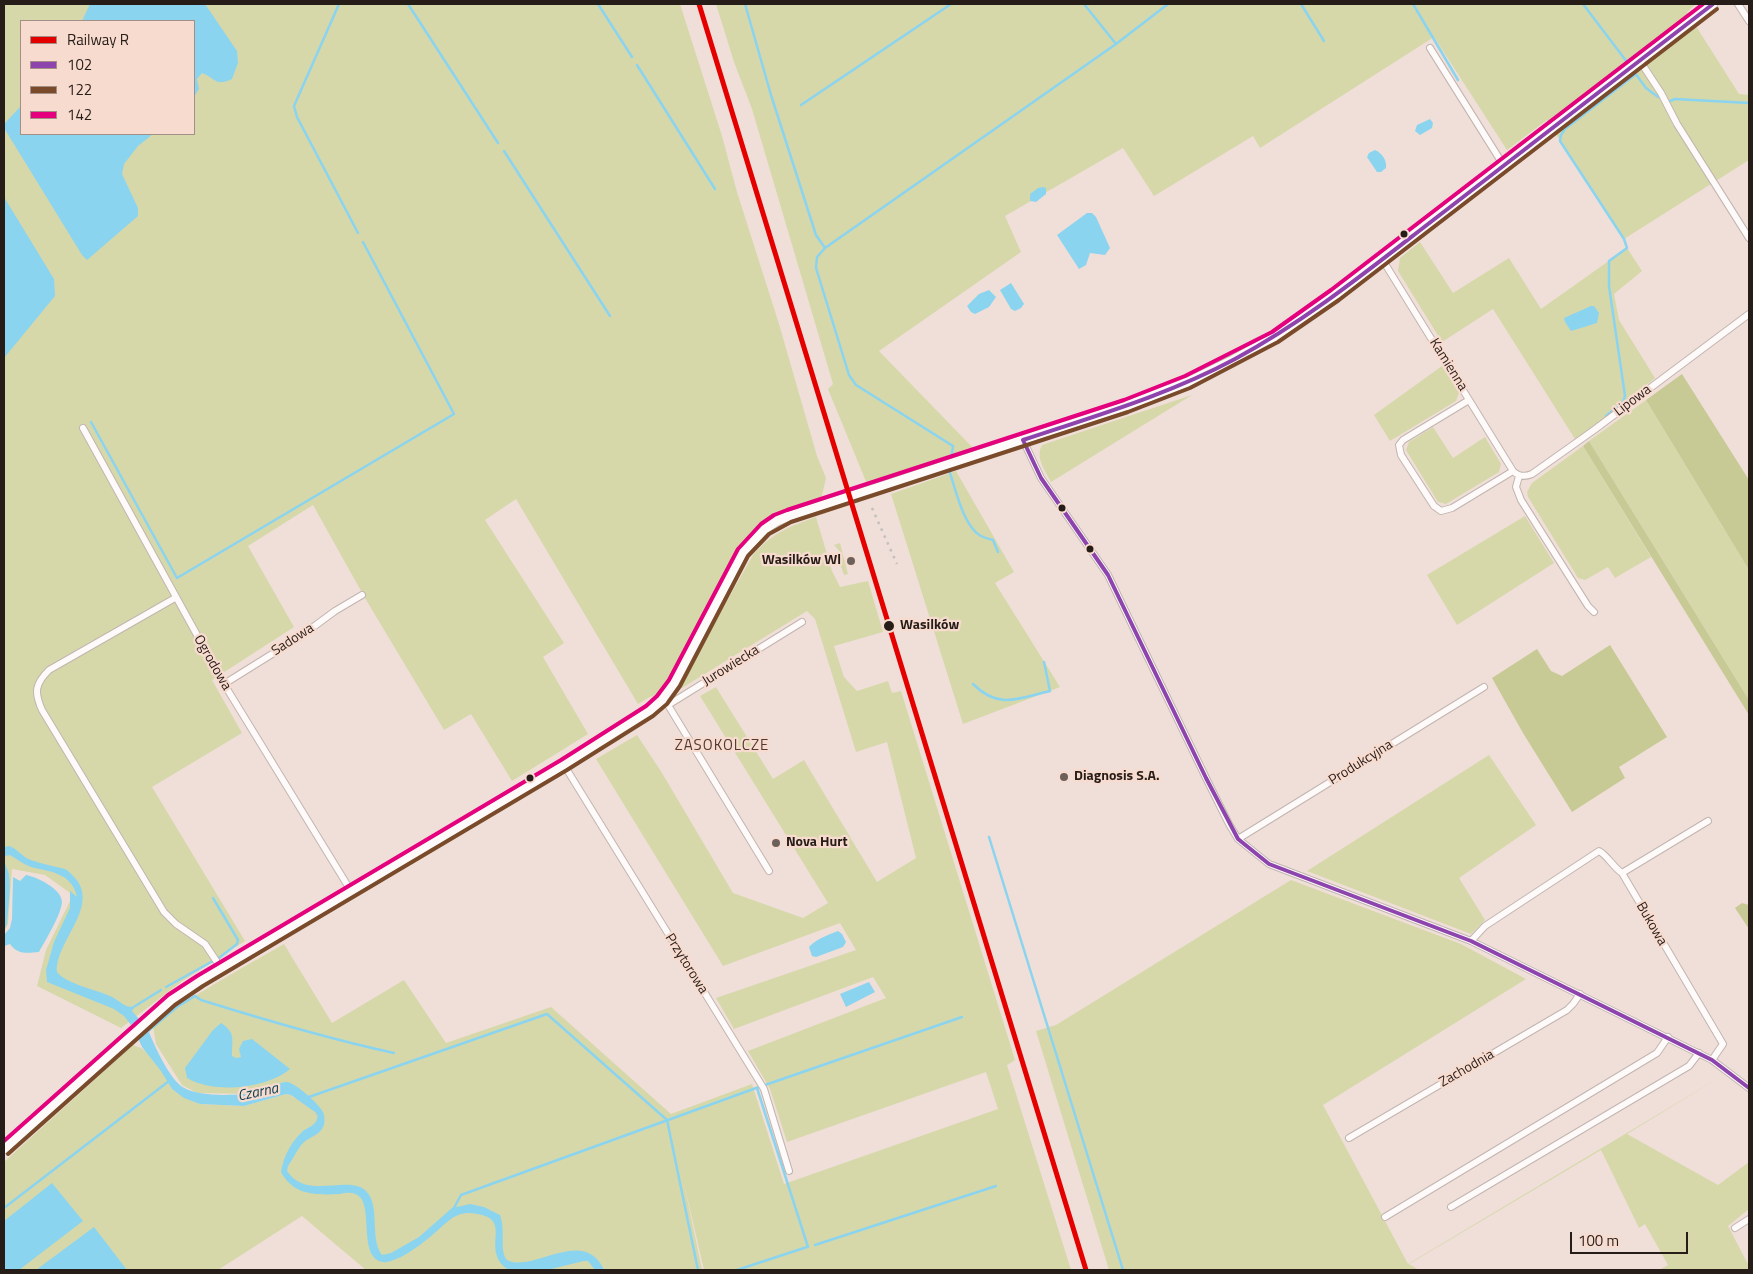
<!DOCTYPE html>
<meta charset="utf-8">
<style>
body{margin:0}
#map{position:relative;width:1753px;height:1274px;overflow:hidden;background:#efdfd8;font-family:"Titillium Web",sans-serif}
canvas{display:block}
.frame{position:absolute;inset:0;border:5px solid #261c18;pointer-events:none}
.legend{position:absolute;left:20px;top:20px;width:175px;height:115px;box-sizing:border-box;background:#f8dbcf;border:1px solid #a48f86;margin:0;padding:6px 9px;list-style:none;font-size:15px;color:#261c18}
.legend li{display:flex;align-items:center;gap:10px;height:25px}
.legend b{width:25px;border:1px solid #a48f86}
.scale{position:absolute;left:1570px;top:1232px;width:118px;height:22px;box-sizing:border-box;border:2px solid #261c18;border-top:0;padding-left:6px;font-size:15px;line-height:18px;white-space:nowrap;color:#261c18;-webkit-text-stroke:4px #f8dbcf;paint-order:stroke}
</style>
<div id="map">
<canvas width="1753" height="1274"></canvas>
<div class="frame"></div>
<ul class="legend">
<li><b style="height:6px;background:#e50000"></b>Railway R</li>
<li><b style="height:6px;background:#8e44ad"></b>102</li>
<li><b style="height:6px;background:#7a4b2a"></b>122</li>
<li><b style="height:6px;background:#e5007d"></b>142</li>
</ul>
<div class="scale">100 m</div>
</div>
<script>
const context = document.querySelector('canvas').getContext('2d');
context.lineJoin = 'round';
function fill(path, color) { context.fillStyle = color; context.fill(path, 'evenodd'); }
function strokePath(path, color, width, dash) { context.strokeStyle = color; context.lineWidth = width; context.lineCap = dash ? 'butt' : 'round'; context.setLineDash(dash || []); context.stroke(path); }
function drawText(font, color, halo, rows, align = 'center') {
  context.font = font + ' "Titillium Web",sans-serif'; context.lineWidth = 4.5; context.setLineDash([]); context.textBaseline = 'middle'; context.strokeStyle = halo; context.fillStyle = color; for (const [text, x, y, turn = 0] of rows) {
    context.save(); context.translate(x, y); context.rotate((+turn || 0) * Math.PI / 180); context.textAlign = isNaN(turn) ? turn : align; if (halo) context.strokeText(text, 0, 0); context.fillText(text, 0, 0); context.restore();
  }
}
fill(new Path2D(`
 M4,4H680L722,136L737,192L779,324L817,456L826,478L821,500L776,516L777,521L743,552L669,690L650,697L638,704L516,499L485,520L564,643L543,657L588,734L512,781L471,714L444,730L365,598L313,505L248,546L294,627L212,680L242,733L152,787L245,941L181,982L121,1028L37,986L46,950L73,895L45,875L12,869L8,924L4,932ZM21,21H194V134H21Z
 M716,4H1696L1687,12L1739,94L1749,95V160L1624,239L1547,120L1507,150L1434,37L1260,148L1253,136L1154,196L1123,148L1005,216L1021,252L879,351L974,449L867,484L828,389L833,384L828,367L752,109L734,62Z
 M1420,242L1453,293L1509,258L1541,309L1627,248L1642,271L1614,294L1619,320L1655,378L1602,422L1575,439L1493,309L1442,342L1398,271L1400,258Z
 M1442,366L1459,393L1456,401L1390,441L1374,415Z
 M1192,395L1051,482C1045,470 1035,458 1042,445Z
 M1646,400L1749,570V700L1589,441Z
 M1433,427L1453,458L1485,437L1501,464L1499,472L1446,504L1438,502L1406,450L1409,442Z
 M1583,446L1651,557L1615,578L1608,567L1585,580L1578,578L1528,497L1527,492L1532,483Z
 M956,471L1014,572L995,583L1060,687L963,724L891,494Z
 M1525,516L1554,563L1457,625L1427,575Z
 M816,517L832,571L840,587L868,581L883,632L834,646L844,677L857,691L888,681L892,693L901,691L1015,1060L1007,1065L1071,1270H704L684,1183L702,1270H366L302,1216L218,1270H4V1162L133,1045L141,1048L160,1062L172,1089L200,1104L244,1106L286,1094L291,1095L295,1099L286,1082L262,1091L247,1094L197,1093L182,1085L175,1074L156,1044L153,1026C193,994 239,970 284,944L332,1023L404,980L446,1043L551,1007L671,1114L752,1084L784,1184L998,1109L986,1072L787,1142L770,1089L748,1051L886,998L873,977L734,1029L716,998L856,950L840,923L723,966L596,759L637,735L662,773L733,893L803,918L828,903L700,696L716,687L773,779L804,760L877,882L916,858L887,742L856,752L815,619L807,611L682,688L679,686L753,555C773,532 789,527 816,517Z
 M840,543L848,574L844,575L839,561L841,553L834,545Z
 M1489,755L1536,825L1459,878L1485,920L1471,934L1307,871Z
 M1291,880L1461,944L1526,979L1323,1105L1408,1264L1722,1076L1627,1134L1718,1185L1749,1162V1209L1728,1226L1749,1266V1270H1659L1668,1265L1645,1224L1639,1228L1601,1150L1409,1264L1419,1270H1109L1036,1031L1056,1025Z`), '#d6d8aa');
fill(new Path2D(`
 M1682,374L1749,480V570L1646,400Z
 M1589,441L1749,700V715L1583,446Z
 M1610,645L1667,737L1619,767L1625,778L1572,812L1523,733L1492,678L1537,649L1551,671L1562,676Z
 M1742,903L1749,905V929L1735,908Z`), '#c7ca94');
fill(new Path2D(`
 M90,4H205L237,51L238,63L232,79C215,87 216,78 202,73L197,79L199,89L194,97V21H82Z
 M21,106V134H153L138,146L124,164L122,174L138,208V216L87,260L82,255L4,128L5,123Z
 M1430,119L1433,123L1432,128L1420,135L1415,131L1417,125Z
 M1375,150C1382,153 1387,160 1386,168L1381,172H1377L1367,157L1369,153Z
 M1043,187L1046,188V194L1036,202L1030,201V194L1038,188Z
 M4,197L54,279L55,296L4,358Z
 M1087,213H1092L1096,217L1110,248L1105,255L1090,253L1086,265L1079,269L1057,235Z
 M1011,283L1024,304L1021,308L1015,311L1011,309L1000,290Z
 M989,290L996,297L989,307L975,314L971,312L967,306L979,294Z
 M1591,306H1594L1599,313L1597,323L1571,331L1565,322L1564,318Z
 M9,846C18,849 22,857 31,860C42,864 54,866 65,869C69,871 73,876 76,879C99,908 55,942 57,972C66,984 98,990 112,997C120,1001 125,1008 134,1007L132,1011L139,1019L131,1025L124,1016L114,1009L47,982L46,970L54,942L70,908V891L77,897C72,873 51,872 31,867C23,864 17,859 10,855L5,856C3,863 8,868 9,875C11,891 8,908 7,924L4,930V847Z
 M26,875C37,877 62,889 62,902C61,915 45,941 39,952C27,953 18,955 10,944L4,946V935L10,928L12,919L13,877L20,881Z
 M838,931L842,934L846,942L843,947L816,957L812,956L809,947C816,939 828,935 838,931Z
 M869,982L875,992L846,1007L840,994Z
 M221,1023C236,1033 232,1039 232,1056L236,1058L241,1057L239,1049L243,1041L252,1039L290,1069C266,1089 214,1094 187,1078L185,1068L213,1030Z
 M147,1027C153,1043 168,1076 181,1086C197,1098 242,1096 260,1091C269,1089 277,1083 286,1082C294,1081 320,1105 323,1112C325,1117 325,1123 323,1127C319,1136 308,1137 302,1144C297,1150 293,1159 288,1166L287,1171C307,1201 348,1174 366,1191C381,1206 369,1238 382,1255L391,1253L419,1237L452,1208L470,1204L484,1207L500,1215C506,1230 499,1251 507,1260C532,1274 584,1225 604,1270H595L588,1261H584L547,1270H509C481,1253 509,1224 485,1216C477,1213 464,1211 456,1216C449,1219 443,1226 438,1230C427,1240 414,1250 401,1257C395,1259 389,1263 383,1262C356,1258 376,1200 355,1194C350,1192 346,1193 340,1194C316,1195 294,1196 281,1172C283,1158 291,1142 302,1132C306,1128 315,1126 317,1119C318,1115 317,1115 315,1112L291,1095L286,1094L244,1106L200,1104L184,1098L172,1089L161,1071L142,1047L137,1036Z
 M52,1183L83,1221L19,1270H4V1221Z
 M94,1227L127,1270H36Z`), '#8ad4f0');
strokePath(new Path2D(`
 M339,4L294,106L297,117L358,233
 M408,4L498,143
 M598,4L632,57
 M745,4L771,95L816,235L825,248L817,257L816,268L849,375L856,385L953,446L951,460
 M1084,4L1116,44
 M1301,4L1324,41
 M1413,4L1458,80
 M1583,4L1627,62
 M637,65L715,189
 M1635,73L1646,88L1658,97
 M1670,101L1675,99L1749,103
 M801,105L951,4
 M504,151L610,316
 M825,248L1116,44L1168,4
 M1606,416L1623,402L1625,396L1609,286V261L1627,248L1624,239L1560,141L1561,135L1565,129L1636,74
 M91,422L177,578L454,414L363,242
 M950,468V473C956,491 964,527 981,536C985,538 989,539 993,540L998,552
 M973,684C999,710 1019,698 1050,691L1044,662
 M989,837L1123,1270
 M213,898L238,940L237,944L219,958
 M166,987L213,961
 M132,1008L161,990
 M147,1032L177,1007L195,996L201,1000C265,1020 329,1039 394,1053
 M765,1085L962,1017
 M757,1088L808,1247
 M306,1098L547,1014L667,1120L698,1270
 M4,1208L169,1081
 M454,1208L461,1195L759,1087
 M815,1245L996,1186
 M737,1270L807,1247`), '#8ad4f0', 2.5);
const street = new Path2D(`
 M1738,4L1749,21
 M1430,48L1504,166
 M1640,61L1661,93L1677,124L1749,238
 M1382,259L1513,471C1519,477 1525,477 1532,474L1594,430L1749,314
 M1469,400L1403,440L1399,445L1401,455L1434,506L1441,511L1452,508L1513,471
 M83,428L224,684L351,891
 M1023,440L1041,478L1108,575L1206,778L1229,824L1238,839L1269,864L1471,941L1712,1060L1749,1088
 M1519,476L1516,487L1521,500L1588,606L1594,612
 M175,598L49,670C35,684 34,692 42,710L164,912L176,924L205,944L221,968
 M224,684L301,636L335,611L362,595
 M665,703L668,705L802,622
 M668,705L769,871
 M564,765L764,1089L789,1171
 M1708,821L1622,873L1723,1044L1712,1060
 M1238,839L1484,687
 M1471,941L1485,926L1599,851C1608,856 1613,867 1622,873
 M1349,1138L1567,1010L1573,1004L1580,994
 M1451,1207L1689,1066L1699,1053
 M1385,1217L1657,1053L1668,1037
 M1735,1228L1749,1219`);
const secondary = new Path2D(`
 M4,1149L171,1000L200,981L564,765L650,711L662,700L674,683L743,552L765,529L777,521L789,516L883,486L1126,406L1188,382L1233,360L1275,337L1335,295L1713,4`);
strokePath(street, '#c2b5b0', 8);
strokePath(secondary, '#c2b5b0', 11);
strokePath(street, '#fdfaf9', 6);
strokePath(secondary, '#fdfaf9', 9);
strokePath(new Path2D(`
 M872,508L897,564`), '#c3bfbe', 2.5, [2.5, 5]);
strokePath(new Path2D(`
 M1023,440L1041,478L1108,575L1206,778L1238,839L1269,864L1471,941L1712,1060L1749,1088
 M1023,440C1095,416 1168,395 1235,359C1311,318 1377,263 1445,211C1534,142 1624,73 1713,4`), '#8e44ad', 4);
strokePath(new Path2D(`
 M8,1154L175,1005L203,986L567,770L653,716L667,704L680,686L748,556L769,534L791,522L1128,412L1190,388L1278,342L1339,300L1717,9`), '#7a4b2a', 4);
strokePath(new Path2D(`
 M4,1141L168,995L197,976L561,760L646,706L657,696L669,680L738,549L761,524L774,515L787,510L1124,400L1185,376L1272,332L1331,290L1703,4`), '#e5007d', 4);
strokePath(new Path2D(`
 M699,4L1086,1270`), '#e50000', 5);
for (const [x, y, r, color] of [
 [1404,234,4.5,"#261c18"],
 [1062,508,4.5,"#261c18"],
 [1090,549,4.5,"#261c18"],
 [851,561,5,"#6c605b"],
 [889,626,6,"#261c18"],
 [1064,777,5,"#6c605b"],
 [530,778,4.5,"#261c18"],
 [776,843,5,"#6c605b"]
]) { const dot = new Path2D(); dot.arc(x, y, r, 0, 2 * Math.PI); context.fillStyle = color; context.fill(dot); strokePath(dot, '#f8dbcf', 2); }
drawText('14px', '#261c18', '#f8dbcf', [
 ["Kamienna",1448,365,58],
 ["Lipowa",1633,401,-37],
 ["Sadowa",293,640,-33],
 ["Ogrodowa",212,663,60],
 ["Jurowiecka",731,666,-32],
 ["Produkcyjna",1361,763,-32],
 ["Bukowa",1651,924,60],
 ["Przytorowa",686,964,58],
 ["Zachodnia",1467,1069,-30]
]);
drawText('bold 14px', '#261c18', '#f8dbcf', [
 ["Wasilków Wl",841,561,"right"],
 ["Diagnosis S.A.",1074,777],
 ["Nova Hurt",786,843]
], 'left');
drawText('bold 14px', '#261c18', '#f8dbcf', [
 ["Wasilków",900,626]
], 'left');
context.letterSpacing = '1px';
drawText('15px', '#513a31', '#f8dbcf', [
 ["ZASOKOLCZE",722,746]
]);
context.letterSpacing = '0px';
drawText('italic 15px', '#093c4e', '#f8dbcf', [
 ["Czarna",258,1093,-12]
]);
</script>
